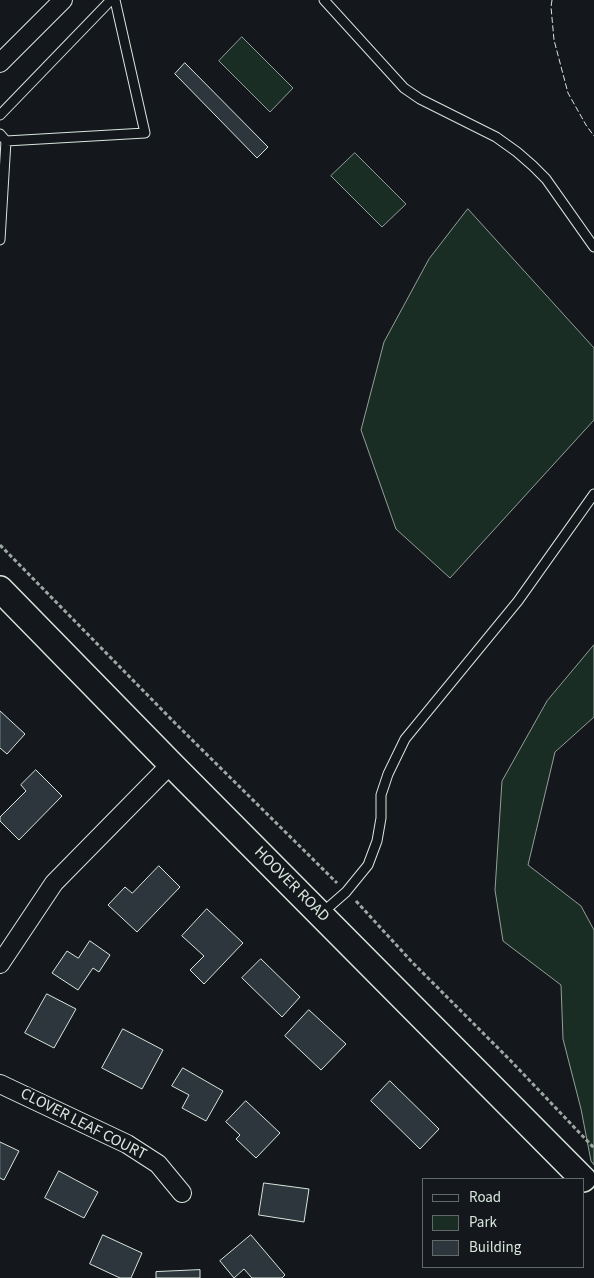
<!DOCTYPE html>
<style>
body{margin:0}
#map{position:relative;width:594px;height:1278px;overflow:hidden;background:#14181c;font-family:"Source Sans 3",sans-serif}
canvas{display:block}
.legend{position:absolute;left:422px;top:1178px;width:162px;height:90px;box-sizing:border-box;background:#14181c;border:1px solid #626a69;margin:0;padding:6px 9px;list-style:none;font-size:15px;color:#d8e6dc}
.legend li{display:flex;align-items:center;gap:10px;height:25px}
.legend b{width:25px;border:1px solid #626a69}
</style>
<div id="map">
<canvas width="594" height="1278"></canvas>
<ul class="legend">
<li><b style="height:6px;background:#14181c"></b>Road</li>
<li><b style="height:14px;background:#1a2d24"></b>Park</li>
<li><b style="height:14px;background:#2c363c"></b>Building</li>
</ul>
</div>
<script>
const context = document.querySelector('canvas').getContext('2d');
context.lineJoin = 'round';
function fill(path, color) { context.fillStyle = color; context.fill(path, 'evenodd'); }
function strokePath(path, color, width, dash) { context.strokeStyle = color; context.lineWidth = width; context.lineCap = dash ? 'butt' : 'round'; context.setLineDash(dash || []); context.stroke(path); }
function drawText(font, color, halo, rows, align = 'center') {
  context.font = font + ' "Source Sans 3",sans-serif'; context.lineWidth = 4; context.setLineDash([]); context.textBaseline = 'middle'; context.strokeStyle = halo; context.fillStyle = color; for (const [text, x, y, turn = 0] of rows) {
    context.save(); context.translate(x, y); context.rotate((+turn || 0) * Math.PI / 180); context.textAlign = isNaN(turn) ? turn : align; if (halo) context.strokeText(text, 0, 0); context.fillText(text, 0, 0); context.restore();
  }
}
const green = new Path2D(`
 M242,37L293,88L270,112L219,61Z
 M355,153L406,204L382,227L331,176Z
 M468,209L594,348V420L450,578L396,529L361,430L384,342L429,259Z
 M594,645V717L555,752L528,865L581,906L594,930V1165L591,1161L581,1109L563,1039L561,985L503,941L495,890L502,781L547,701Z`);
fill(green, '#1a2d24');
strokePath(green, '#939e99', 1);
const building = new Path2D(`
 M185,63L268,147L257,158L175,74Z
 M0,711L25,734L7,754L0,748Z
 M36,770L62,796L19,840L0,821V817L26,791L21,785Z
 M159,866L180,887L137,932L108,905L125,887L132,893Z
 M207,909L243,943L204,984L190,970L204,956L182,936Z
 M90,941L110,955L99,972L93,968L78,990L52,973L67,951L78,958Z
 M261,959L300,997L282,1017L242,978Z
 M47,994L76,1009L54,1048L25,1033Z
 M309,1010L346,1044L321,1070L285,1036Z
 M123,1029L163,1050L142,1089L102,1068Z
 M183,1068L223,1091L206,1121L182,1108L189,1095L172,1086Z
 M390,1081L439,1129L420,1149L371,1101Z
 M246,1101L280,1133L256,1158L236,1139L240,1135L226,1122Z
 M0,1142L19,1151L4,1180L0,1178Z
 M59,1171L98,1192L84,1218L45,1198Z
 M264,1183L309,1189L304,1222L259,1215Z
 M103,1235L142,1253L131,1278H120L90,1264Z
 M251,1235L285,1275L282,1278H252L244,1269L234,1278L220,1261Z
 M200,1270V1278H156V1272Z`);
fill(building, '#2c363c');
strokePath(building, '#d8e6dc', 1);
const lane = new Path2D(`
 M324,0L404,88L420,99L496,137L517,152L533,166L546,179L594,247
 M0,115L111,0
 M0,134L6,141L0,240
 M6,141L145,133L115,0
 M322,913L346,892L368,865L377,841L381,818V795L388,774L405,739L518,601L594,494`);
const street = new Path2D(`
 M0,63L63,0
 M0,964L54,883L171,764
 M0,1084L127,1144L158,1164L182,1193`);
const secondary = new Path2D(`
 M0,589L171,764L583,1179`);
strokePath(lane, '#d8e6dc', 11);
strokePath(street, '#d8e6dc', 20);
strokePath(secondary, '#d8e6dc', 28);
strokePath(new Path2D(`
 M0,545L175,723L337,883
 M356,901L412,962L510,1060L594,1148`), '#9da8a2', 3, [4, 2.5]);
strokePath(lane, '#14181c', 9);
strokePath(street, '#14181c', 18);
strokePath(secondary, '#14181c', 25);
strokePath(new Path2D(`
 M552,0L551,7L554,40L568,93L586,125L594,136`), '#d8e6dc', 1, [6, 2.5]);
drawText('16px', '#d8e6dc', '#14181c', [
 ["HOOVER ROAD",291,885,45],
 ["CLOVER LEAF COURT",83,1125,27]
]);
</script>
